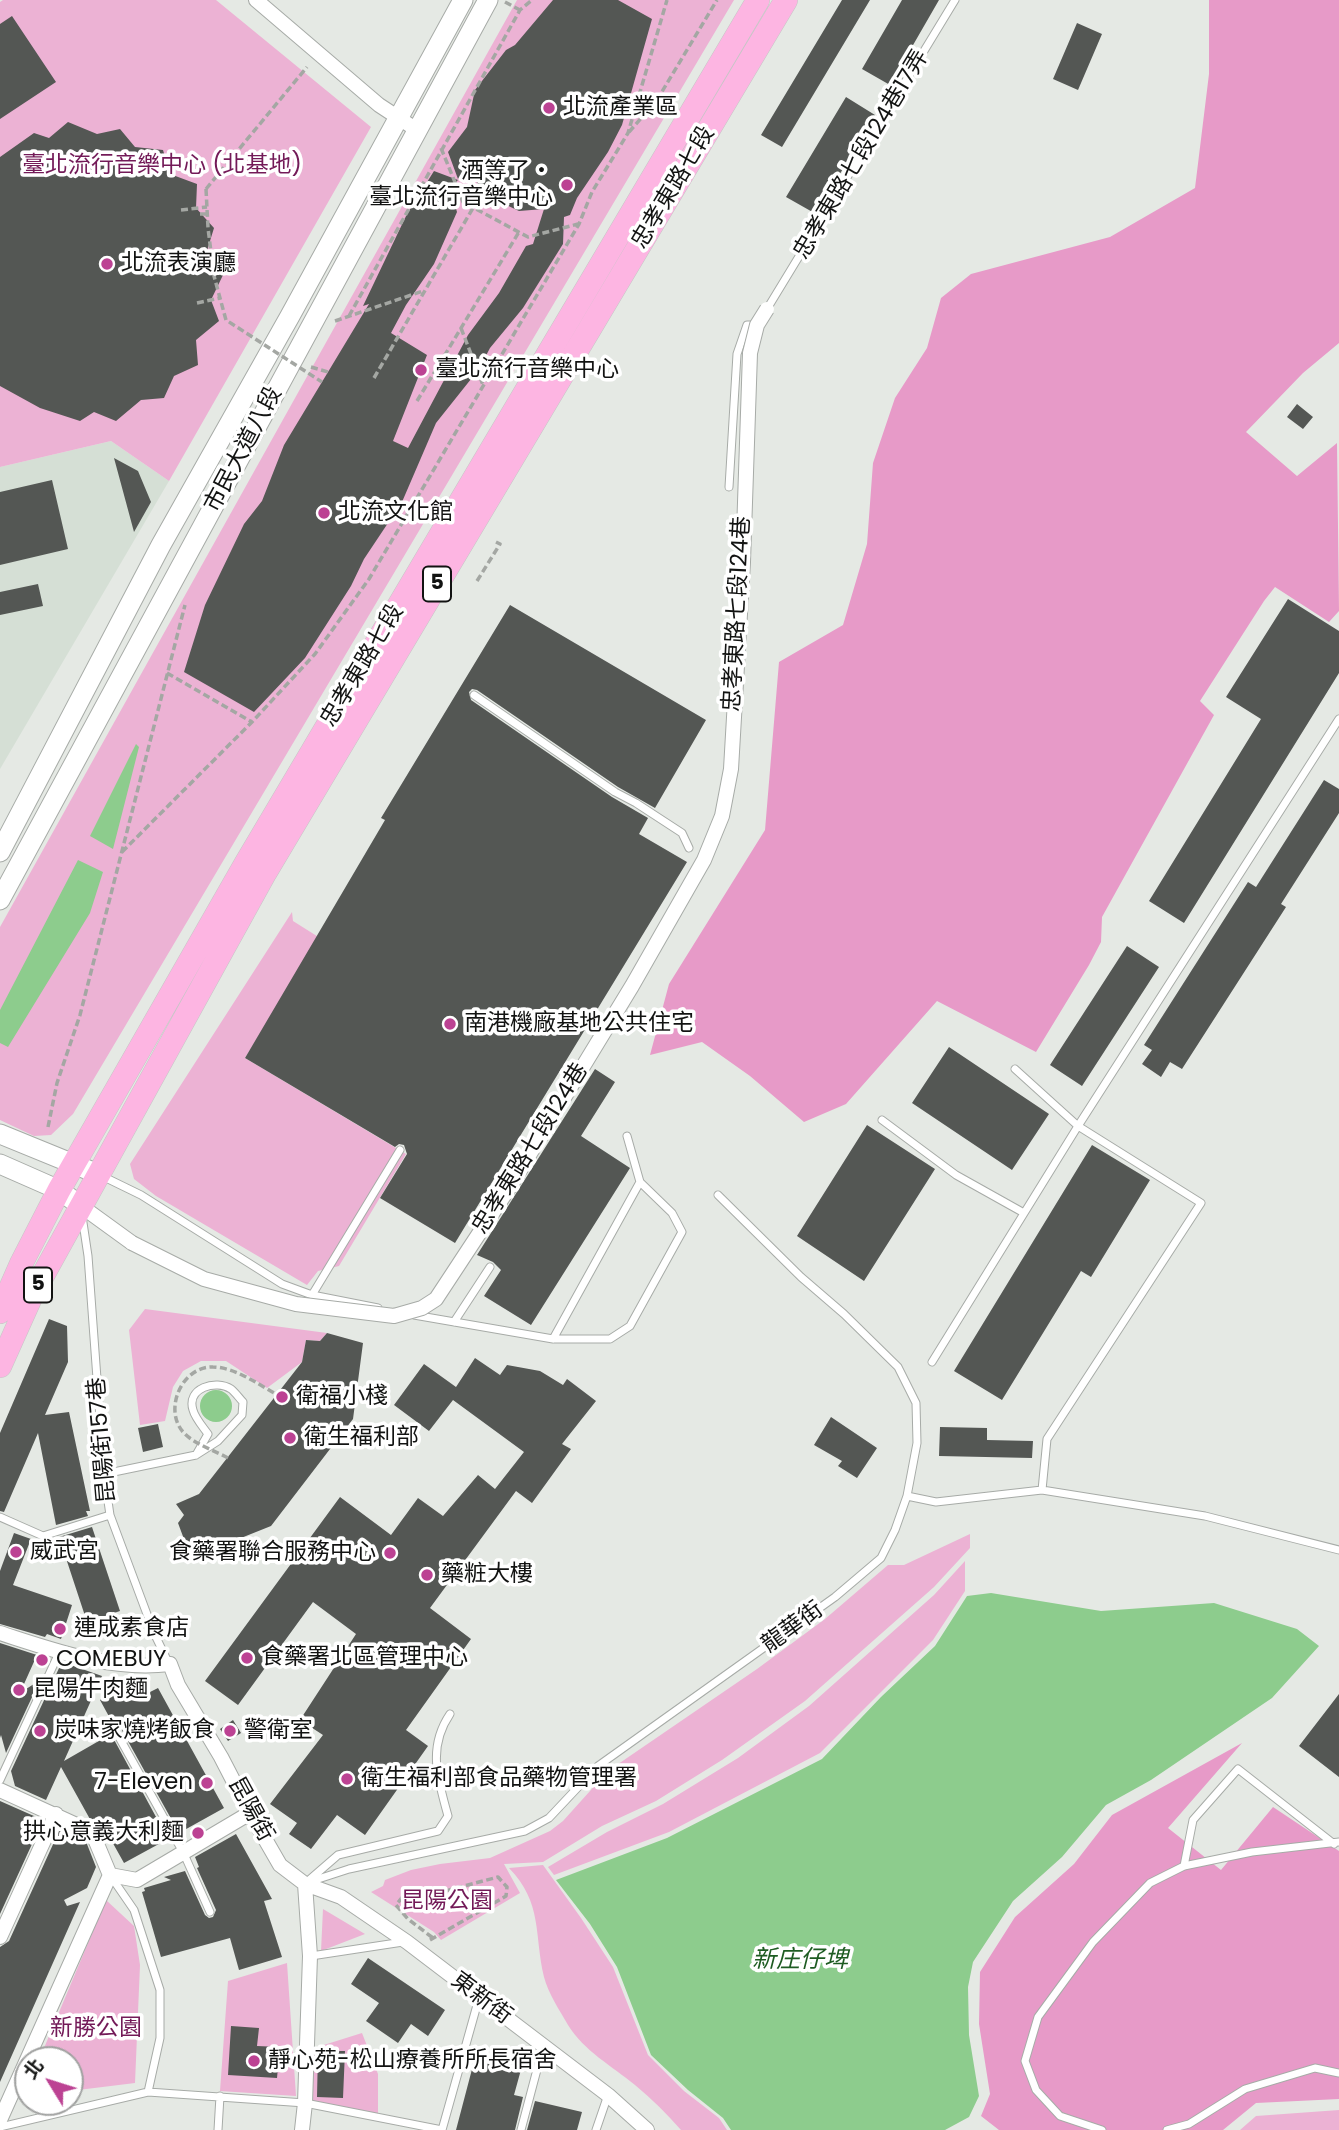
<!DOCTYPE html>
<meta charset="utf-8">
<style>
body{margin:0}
#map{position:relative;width:1339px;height:2130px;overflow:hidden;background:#e5e9e4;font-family:Poppins,"Noto Sans TC",sans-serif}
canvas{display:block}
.north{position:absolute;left:14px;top:2046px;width:70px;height:70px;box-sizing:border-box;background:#fff;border:2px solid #a0a1a0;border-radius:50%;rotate:308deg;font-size:19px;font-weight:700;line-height:28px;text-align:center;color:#121312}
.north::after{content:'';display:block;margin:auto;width:24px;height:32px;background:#bc4293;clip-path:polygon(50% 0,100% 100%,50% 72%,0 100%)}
</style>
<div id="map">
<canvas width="1339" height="2130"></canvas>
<div class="north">北</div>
</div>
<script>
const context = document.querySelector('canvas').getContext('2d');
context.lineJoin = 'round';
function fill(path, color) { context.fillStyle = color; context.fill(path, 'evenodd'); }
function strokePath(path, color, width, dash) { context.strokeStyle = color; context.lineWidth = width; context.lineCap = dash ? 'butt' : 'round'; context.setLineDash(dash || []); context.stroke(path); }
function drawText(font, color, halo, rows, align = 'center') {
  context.font = font + ' Poppins,"Noto Sans TC",sans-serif'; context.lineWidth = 7; context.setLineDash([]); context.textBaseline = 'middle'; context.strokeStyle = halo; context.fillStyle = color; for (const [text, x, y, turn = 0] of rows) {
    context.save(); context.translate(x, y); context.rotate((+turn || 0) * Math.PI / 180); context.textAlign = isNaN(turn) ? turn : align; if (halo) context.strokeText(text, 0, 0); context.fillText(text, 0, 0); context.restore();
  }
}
fill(new Path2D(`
 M111,441L169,481L0,769V467Z`), '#d5dfd5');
fill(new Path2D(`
 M3,0H216L371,127L169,481L111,441L0,467V2Z
 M517,0H734L73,1114L51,1135L34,1136L0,1120V927Z
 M292,912L293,921L320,938L245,1058L406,1154L339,1266L318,1271L307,1285L156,1196L134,1179L130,1164Z
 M145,1309L327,1333L320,1341L306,1340L302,1362L267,1388L226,1361H201L183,1371L173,1387L165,1421L140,1425L129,1330Z
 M970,1534V1548L934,1587L805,1701L722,1760L656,1801L602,1826L543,1862L504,1864L520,1893L441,1940L434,1932L371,1892L383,1886L385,1880L411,1870L440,1864L490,1858L550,1831L563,1821L608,1771L757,1669L825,1619L888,1565H904Z
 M965,1561V1591L933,1640L820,1753L669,1832L554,1875L548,1867L607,1832L663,1804L738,1758L809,1706L934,1595Z
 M543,1865L581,1918L613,1967L648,2055L684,2091L719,2118L727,2130H681C667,2114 652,2099 635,2085C612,2066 584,2051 568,2025C560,2011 548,1993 544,1977C534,1935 543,1903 509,1868Z
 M106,1900L134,1926L140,1965L135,2083L70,2091V2060H39Z
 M323,1909L365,1934L321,1951Z
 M287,1963L296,2096L220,2091L228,1981Z
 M362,2033L378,2074V2116L310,2100L311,2049Z
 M1339,2110V2130H1240L1256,2116Z`), '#ecb2d4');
fill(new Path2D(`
 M1209,0H1339V343L1303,373L1246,432L1297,476L1337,443L1339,611L1329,622L1275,587L1264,601L1200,701L1214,715L1102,917L1101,942L1089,965L1036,1052L937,1001L846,1104L804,1122L750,1076L702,1042L650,1055L669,984L765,830L779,662L843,625L867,544L873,463L895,398L927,348L941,298L971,274L1110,237L1195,188L1209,74Z
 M1242,1743L1168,1828L1221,1870L1273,1807L1339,1851V2099L1256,2103L1223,2130H999L981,2116L990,2094L979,2024L980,1972L1015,1917L1074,1864L1112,1815Z`), '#e79ac8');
fill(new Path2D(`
 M136,744L139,747L113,849L90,836Z
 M78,860L103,872L90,913L8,1047L0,1043V1010Z
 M200 1406a16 16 0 1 1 32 0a16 16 0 1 1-32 0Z
 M991,1593L1101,1611L1214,1603L1297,1629L1319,1646L1272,1698L1151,1780L1106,1805L1062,1857L1013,1901L973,1962L968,1987L969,2035L979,2096L969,2117L945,2130H731L723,2118L688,2090L651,2055L617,1967L590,1924L556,1880L667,1838L822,1759L881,1697L935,1646L967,1596Z`), '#8dcc8d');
fill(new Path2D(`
 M553,0H618L652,19L622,125L608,152L577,198L570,215L564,217L563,244L523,308L490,348L479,369L436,423L402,502L364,559L351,586L305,658L254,712L184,672L205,605L244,524L262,501L284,445L369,304L363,306L407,214L434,171L458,180L450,188L457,212L434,264L406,305L391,333L427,355L393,441L408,448L468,335L499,293L526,246L533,244L544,209L519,211L500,202L484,192L467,169L458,179L448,152L467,127L475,90L506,50L515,45Z
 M842,0H870L782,147L761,135Z
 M902,0H939L890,85L862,69Z
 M12,16L56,82L0,119V24Z
 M1077,23L1102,34L1078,90L1053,79Z
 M846,97L875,115L816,214L786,197Z
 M68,122L97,134L120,129L135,147L163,150L170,174L197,184L196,208L214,228L206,254L223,275L211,300L219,321L196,340L198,365L174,376L164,398L141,400L116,421L94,412L80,421L40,408L0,386V157L34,133L49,138Z
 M1297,404L1313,417L1303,429L1287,417Z
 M114,458L138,471L151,502L134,532Z
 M52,480L68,549L0,565V492Z
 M38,584L43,606L0,615V592Z
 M1288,599L1339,631V673L1184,923L1149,901L1261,719L1226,697Z
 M510,605L706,720L655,808L618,787L477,690L472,689L469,692L471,700L612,797L648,818L639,834L687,862L455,1243L380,1198L407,1154L404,1145L399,1144L395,1147L245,1058L385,820L381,818Z
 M1324,780L1339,789V813L1281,904L1286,907L1182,1069L1170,1062L1161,1077L1142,1064L1152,1050L1144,1045L1248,882L1256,887Z
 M1127,946L1159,967L1082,1086L1050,1065Z
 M949,1047L1049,1114L1012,1170L912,1103Z
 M595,1069L615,1082L581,1136L630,1168L531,1325L484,1296L501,1270L493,1262L477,1255Z
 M867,1125L935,1169L864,1281L797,1236Z
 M1092,1145L1150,1180L1091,1277L1081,1271L1002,1400L954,1371Z
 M49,1319L67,1326L68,1362L45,1415L69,1412L90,1511H86L88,1516L56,1525L38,1433L4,1512L0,1511V1433Z
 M327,1333L363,1343L353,1419L271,1526L191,1558L178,1523L184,1515L176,1504L199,1494L302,1362L306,1340L320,1341Z
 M475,1358L500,1375L507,1365L540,1371L563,1385L567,1379L596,1401L562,1444L571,1449L532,1503L516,1491L430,1608L471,1639L406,1730L428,1746L365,1835L337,1815L311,1849L289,1834L297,1823L270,1804L323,1735L300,1720L356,1634L313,1602L238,1705L205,1681L340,1497L391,1535L418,1498L443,1516L478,1475L495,1489L524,1452L453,1400L429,1431L394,1405L424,1364L456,1387Z
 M831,1417L877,1448L857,1478L838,1466L842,1461L814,1445Z
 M158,1424L163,1447L143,1452L138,1428Z
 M940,1427L987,1428V1440L1033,1441L1032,1458L939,1456Z
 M92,1527L120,1611L87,1622L59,1537Z
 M14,1533L31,1539L13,1585L72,1605L61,1639L47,1634L45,1637L0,1624V1571Z
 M0,1643L37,1655L20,1693L40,1680L6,1753L1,1735L0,1738Z
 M65,1663L102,1676L64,1761L111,1734L168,1839L124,1863L110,1838L107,1843L100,1827L91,1821L61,1767L46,1800L15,1786L11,1771L60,1666Z
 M139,1682L146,1694L158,1688L224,1808L179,1833L119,1725L112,1722L100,1700L130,1683L132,1686Z
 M1339,1694V1777L1299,1746Z
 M233,1720L241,1733L228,1741L220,1729Z
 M0,1801L43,1820L0,1914Z
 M60,1829L85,1839L96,1867L87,1888L64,1900L67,1906L80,1902L0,2082V1947L9,1941Z
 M236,1834L272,1899L264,1901L282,1957L239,1970L230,1938L161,1957L142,1892L145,1891L144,1888L171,1880L164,1877L185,1871L205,1915L209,1918L213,1917L216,1910L197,1868L199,1867L195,1857Z
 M368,1958L445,2010L428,2036L411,2024L398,2043L366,2021L379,2003L351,1984Z
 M231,2026L259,2028L257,2046L280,2047L277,2078L228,2075Z
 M318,2051H345L343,2098L317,2097Z
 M476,2054L522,2066L514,2095L523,2097L515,2130H456Z
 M535,2101L582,2112L577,2130H527Z`), '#545754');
const lane = new Path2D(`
 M767,309L955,0
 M729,487L737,354L747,325H757
 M474,695L615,792L636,803L682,833L689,848
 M882,1120L956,1175L1024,1213
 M102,1176L141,1195L282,1284L312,1295L400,1150
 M82,1216L88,1256L104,1474L110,1515L154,1633L169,1664
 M312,1295L378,1308
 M414,1315L553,1339H610L630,1326L682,1232L672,1213L640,1182L627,1136
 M454,1322L490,1267
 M553,1339L640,1182
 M932,1362L1078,1126L1015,1069
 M104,1474L196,1455L218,1441L242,1415L243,1402C239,1398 236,1393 231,1389C216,1379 186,1388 193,1410C195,1418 203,1427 208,1434L196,1455
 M1042,1490L1047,1439L1201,1203L1078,1126L1339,719
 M907,1496L936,1502L1042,1490L1205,1516L1339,1550
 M0,1517L43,1536L110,1515
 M114,1728L184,1854L210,1912
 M0,1780L59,1653
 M1184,1866L1193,1820L1238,1769L1334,1844
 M112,1878L134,1910L160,1990V2038L148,2092
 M308,1881L338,1855L438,1831L448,1816C438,1779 427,1748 450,1714
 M309,1882L349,1869L525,1831L549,1818L598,1766L835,1597L881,1558L895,1530L907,1496L917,1443L916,1403L898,1367L844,1314L801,1277L718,1195
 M311,1956L403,1942
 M0,2127L148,2092L305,2103L442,2130
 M218,2130L220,2096
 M442,2130L479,1998
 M521,2130L543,2047
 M596,2130L608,2095
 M1102,2130L1060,2116L1036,2090L1025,2061L1038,2017L1093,1942L1150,1883L1184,1866L1252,1852L1339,1842
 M1167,2130L1189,2124L1245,2089L1315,2068L1339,2073`);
const street = new Path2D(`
 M256,0L379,105L417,130
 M81,1206L132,1243
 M0,1633C56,1651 110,1671 170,1664L178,1685L221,1757L250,1813L280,1865L305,1884L341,1897L407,1942L608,2095L647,2130
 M0,1790L92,1832L110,1875
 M110,1875L137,1880L250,1813
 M0,1937L56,1814
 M0,2120L110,1875
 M302,2130L305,2103L310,1956L305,1884`);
const secondary = new Path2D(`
 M0,852L161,545L290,316L463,0
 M0,900L488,0
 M0,1134L98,1174
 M0,1164L59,1190L81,1206`);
const primary = new Path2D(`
 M0,1312L21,1264L59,1190L246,863L758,0
 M0,1366L31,1297L265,873L786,0`);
strokePath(lane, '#a7aba7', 9);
strokePath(street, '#a7aba7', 16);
strokePath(secondary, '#a7aba7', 21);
strokePath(primary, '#c6c6c6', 24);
strokePath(new Path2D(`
 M505,2L520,10
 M629,132L657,100L717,0
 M441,148L463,202L528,237L578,224
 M206,189L307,67
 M181,210L207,207
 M200,214H207
 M197,303L220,298
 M349,316L520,10L532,0
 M335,321L423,291
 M461,328L483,385
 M311,367L328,372
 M374,378L473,208
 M417,401L519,232
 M477,581L500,544L496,542
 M167,673L252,722
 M122,852L252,722L315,654L369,579L579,224L592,192L628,133L667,0
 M48,1127L57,1083L80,1015L185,605
 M430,1940L506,1896L507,1887L498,1877L449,1890L435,1892L418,1889L404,1895L396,1905L408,1919L433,1938`), '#a4a7a3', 3.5, [7, 3.5]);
strokePath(lane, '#fff', 7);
strokePath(street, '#fff', 14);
strokePath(secondary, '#fff', 19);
strokePath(primary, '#fdb5e2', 23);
const streetBridge = new Path2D(`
 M132,1243L204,1279L296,1304L394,1316L422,1308L436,1299L509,1188L632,986L704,860L722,816L731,769L743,562L750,353L757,325L767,309`);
strokePath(streetBridge, '#a7aba7', 16, []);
strokePath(new Path2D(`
 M206,189L208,228L214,276L226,320L322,382
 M228,1458C215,1451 195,1444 185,1434C162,1412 181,1366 213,1367C235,1367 259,1385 278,1395`), '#a4a7a3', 3.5, [7, 3.5]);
strokePath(streetBridge, '#fff', 14);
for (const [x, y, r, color] of [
 [549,108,7,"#bc4293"],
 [567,185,7,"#bc4293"],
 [107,264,7,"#bc4293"],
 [421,370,7,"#bc4293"],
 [324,513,7,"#bc4293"],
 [450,1024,7,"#bc4293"],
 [282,1397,7,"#bc4293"],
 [290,1438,7,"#bc4293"],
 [16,1552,7,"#bc4293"],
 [390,1553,7,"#bc4293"],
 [427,1575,7,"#bc4293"],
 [60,1629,7,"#bc4293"],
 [247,1658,7,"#bc4293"],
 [42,1660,7,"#bc4293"],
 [19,1690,7,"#bc4293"],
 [40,1731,7,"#bc4293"],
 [230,1731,7,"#bc4293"],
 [347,1779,7,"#bc4293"],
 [207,1783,7,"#bc4293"],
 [198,1833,7,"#bc4293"],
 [254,2061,7,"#bc4293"]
]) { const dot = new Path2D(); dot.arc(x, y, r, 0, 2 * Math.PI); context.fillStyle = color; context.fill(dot); strokePath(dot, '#fff', 2.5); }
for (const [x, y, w] of [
 [437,584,28],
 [38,1285,28]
]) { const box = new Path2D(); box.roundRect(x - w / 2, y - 17.5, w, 35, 5); context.fillStyle = '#fff'; context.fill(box); strokePath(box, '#121312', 2); }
drawText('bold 21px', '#121312', null, [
 ["5",437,584],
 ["5",38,1285]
]);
drawText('23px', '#121312', '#fff', [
 ["北流產業區",563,108],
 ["酒等了・",553,172,"right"],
 ["臺北流行音樂中心",553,198,"right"],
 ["北流表演廳",121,264],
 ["臺北流行音樂中心",435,370],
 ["北流文化館",338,513],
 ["南港機廠基地公共住宅",464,1024],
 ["衛福小棧",296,1397],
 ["衛生福利部",304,1438],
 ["威武宮",30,1552],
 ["食藥署聯合服務中心",376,1553,"right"],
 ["藥粧大樓",441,1575],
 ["連成素食店",74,1629],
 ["食藥署北區管理中心",261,1658],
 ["COMEBUY",56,1660],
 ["昆陽牛肉麵",33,1690],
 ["炭味家燒烤飯食",54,1731],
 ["警衛室",244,1731],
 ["衛生福利部食品藥物管理署",361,1779],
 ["7-Eleven",193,1783,"right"],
 ["拱心意義大利麵",184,1833,"right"],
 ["靜心苑-松山療養所所長宿舍",268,2061]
], 'left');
drawText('23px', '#121312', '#fff', [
 ["忠孝東路七段124巷17弄",862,155,-59],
 ["忠孝東路七段",674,188,-59],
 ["市民大道八段",244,450,-62],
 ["忠孝東路七段124巷",738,614,-87],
 ["忠孝東路七段",363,666,-59],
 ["忠孝東路七段124巷",531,1149,-58],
 ["昆陽街157巷",103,1440,-95],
 ["龍華街",793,1628,-36],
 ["昆陽街",250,1810,61],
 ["東新街",481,1999,37]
]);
drawText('23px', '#731a58', '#fff', [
 ["臺北流行音樂中心 (北基地)",162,166],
 ["昆陽公園",447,1902],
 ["新勝公園",96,2029]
]);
drawText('italic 24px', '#1e5c22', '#fff', [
 ["新庄仔埤",800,1961]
]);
</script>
